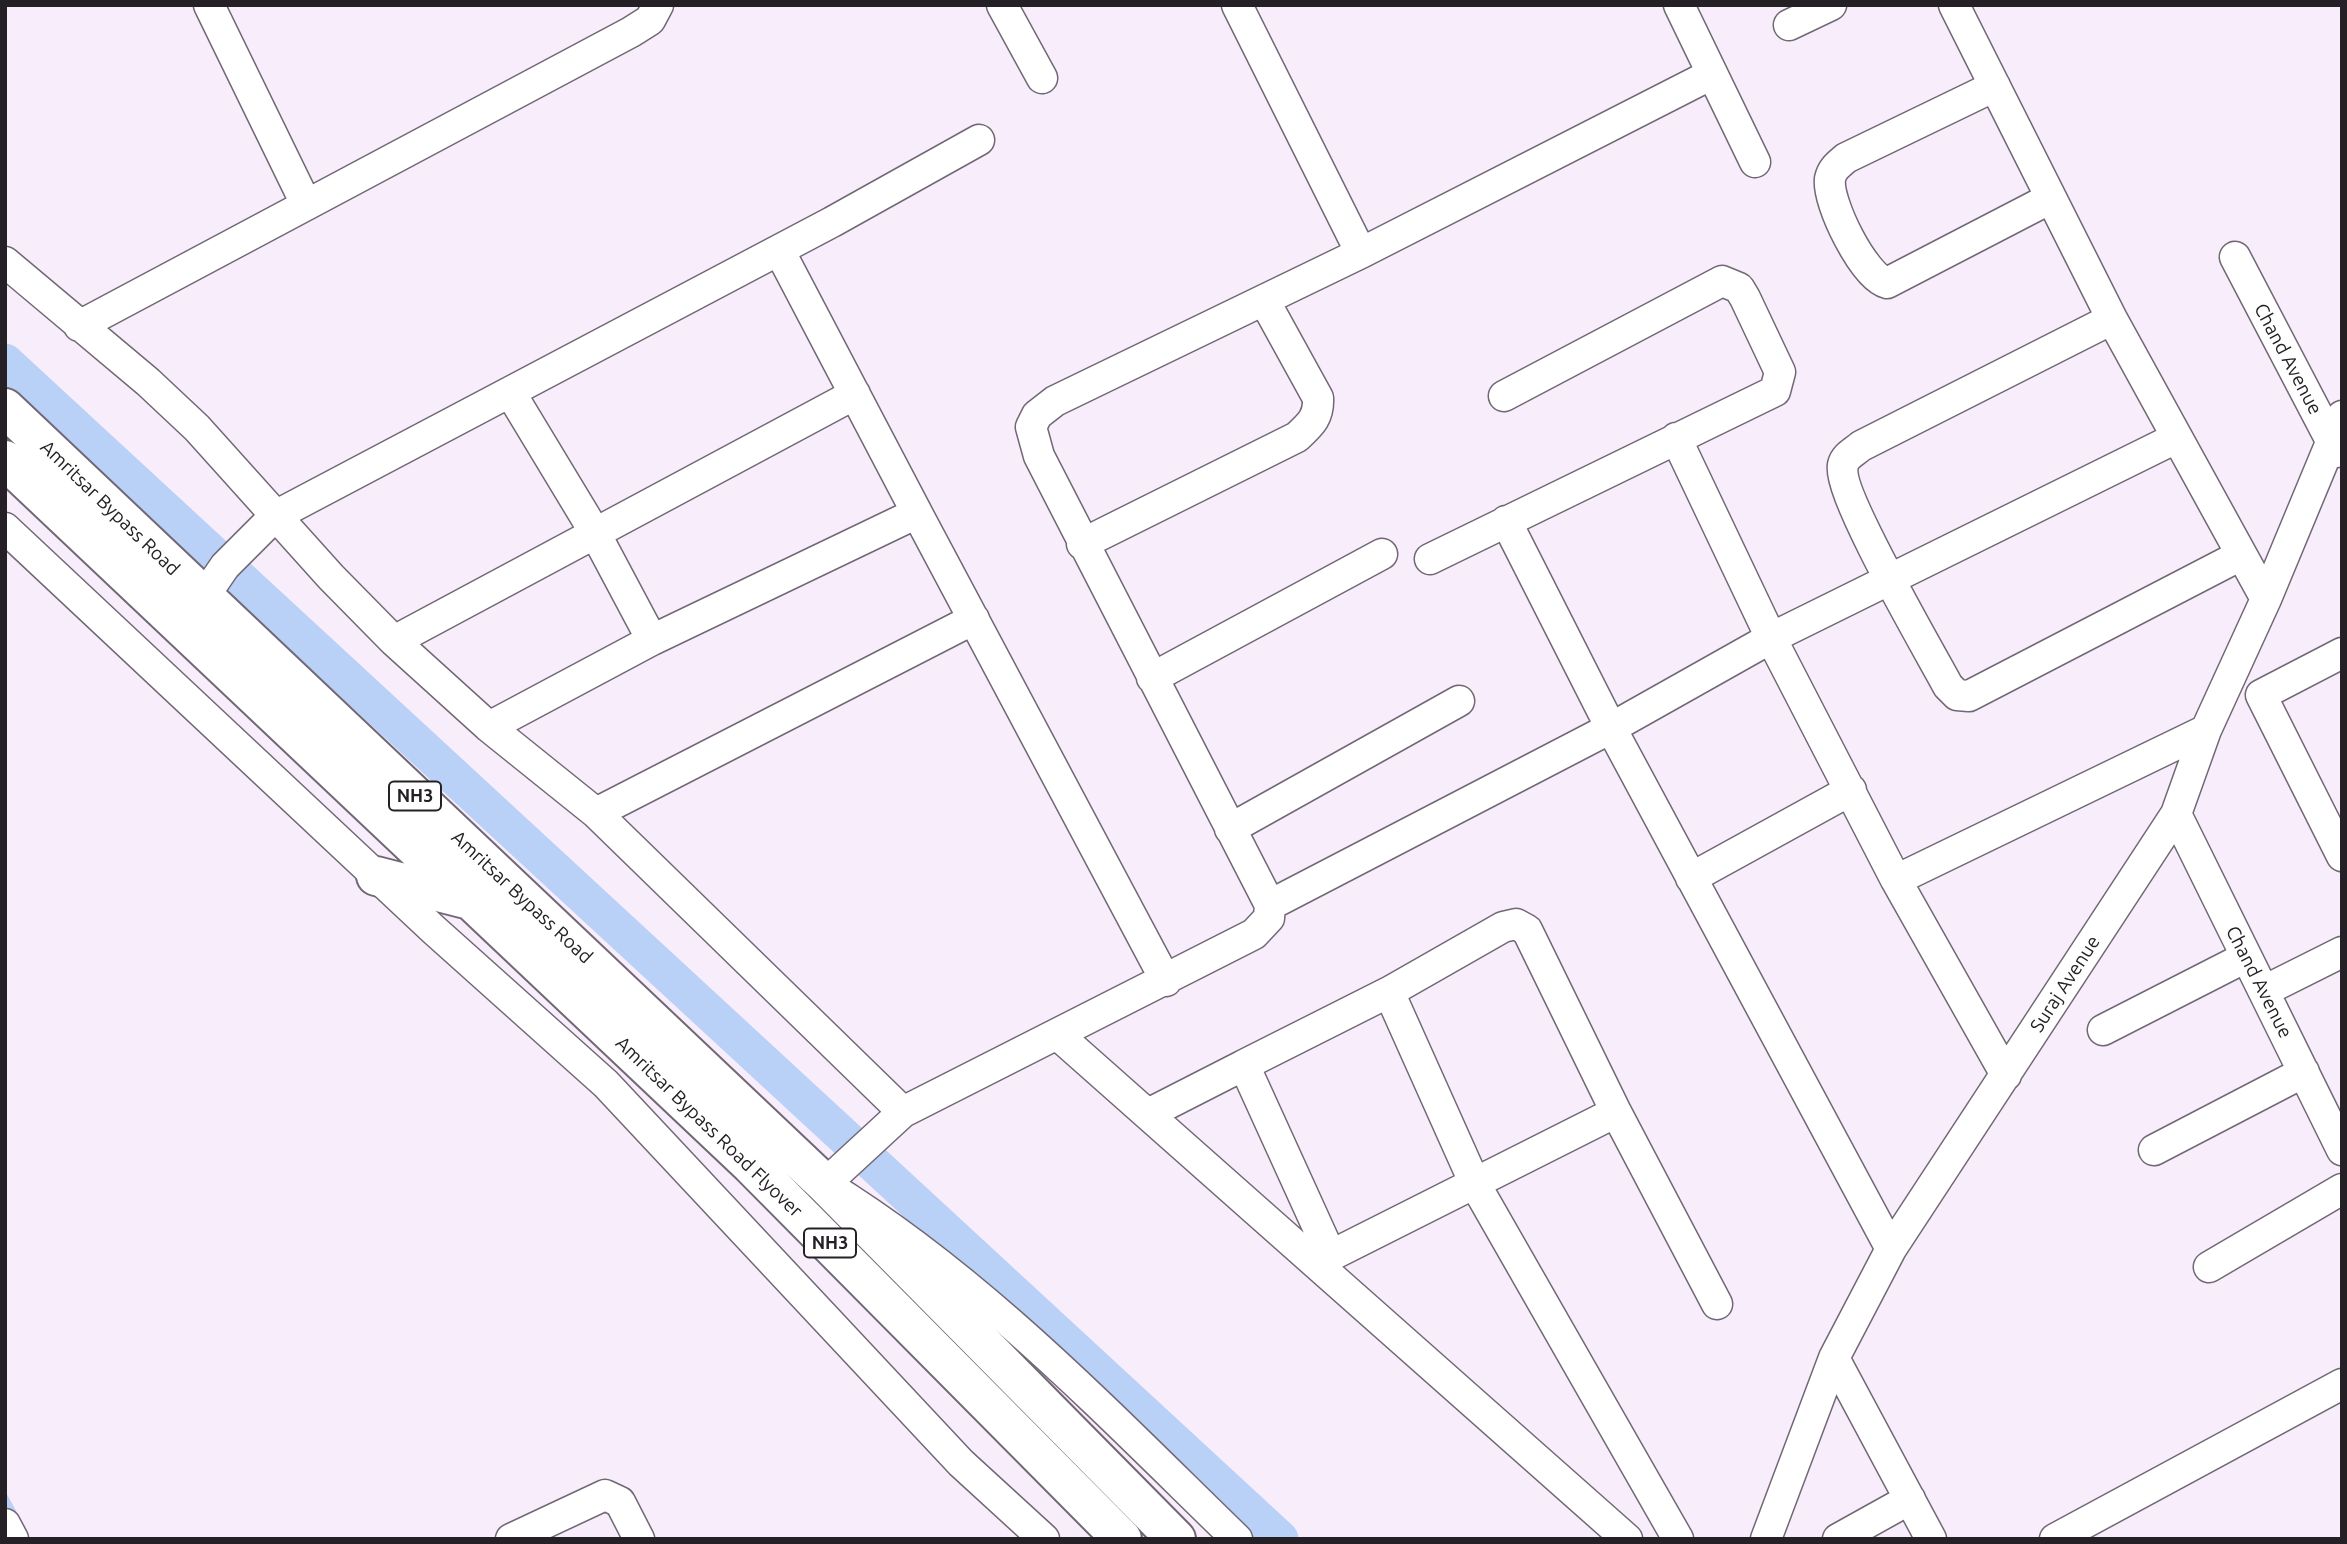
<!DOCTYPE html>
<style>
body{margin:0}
#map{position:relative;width:2347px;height:1544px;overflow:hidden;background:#f8edfb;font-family:Ubuntu,sans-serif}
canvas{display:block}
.frame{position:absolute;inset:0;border:7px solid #242025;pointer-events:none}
</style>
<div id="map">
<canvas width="2347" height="1544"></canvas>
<div class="frame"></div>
</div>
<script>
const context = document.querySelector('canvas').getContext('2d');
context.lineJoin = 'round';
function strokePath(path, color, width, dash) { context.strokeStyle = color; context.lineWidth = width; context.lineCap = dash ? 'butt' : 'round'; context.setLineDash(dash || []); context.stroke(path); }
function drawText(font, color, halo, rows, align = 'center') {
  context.font = font + ' Ubuntu,sans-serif'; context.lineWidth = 6; context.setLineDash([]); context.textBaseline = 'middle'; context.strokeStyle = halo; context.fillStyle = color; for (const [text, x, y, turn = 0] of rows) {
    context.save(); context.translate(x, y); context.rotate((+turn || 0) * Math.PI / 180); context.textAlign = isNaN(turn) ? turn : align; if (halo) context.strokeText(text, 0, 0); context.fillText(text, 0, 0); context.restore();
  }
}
strokePath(new Path2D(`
 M5,1497L17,1519`), '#b9d0f7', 6);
strokePath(new Path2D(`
 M5,362L1280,1539`), '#b9d0f7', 37);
const minor = new Path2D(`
 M209,5L306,204
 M1002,5L1042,78
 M1237,5L1361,253
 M1679,5L1755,162
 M1954,5L2112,319L2266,599
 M1789,25L1831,5
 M1995,86L1846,158C1838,165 1832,169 1830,179C1827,203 1864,277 1887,283L2051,198
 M2235,257L2337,452
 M5,262L148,382L197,428L331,577L394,641L489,727L596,813L903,1112
 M2112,319L1861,446C1854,452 1845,456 1843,465C1836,492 1930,652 1948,686L1957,695L1969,696L2241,555
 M79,326L631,32L650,20L658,5
 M510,392L594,531L652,640
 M1676,438L1771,638L1896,880L2006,1075
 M917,513L1166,981
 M1506,521L1611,728L1891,1249
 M5,528L434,930L606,1084L961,1463L1044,1539
 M1082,544L1297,437C1311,424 1319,417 1318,398L1264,300
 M1430,559L1775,391L1780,372L1745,298L1739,288L1722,281L1504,396
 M203,598L225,566L275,516L832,222L979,140
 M394,641L855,394
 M2342,653L2261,695L2342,856
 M1152,678L1382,554
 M489,727L652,640L917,513L779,250
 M596,813L974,619
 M2176,814L2342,1150
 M1230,829L1459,701
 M1691,878L1851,790
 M1896,880L2206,730
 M1270,905L1611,728L1771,638L2176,438
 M2264,991L2342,952
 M1389,992L1475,1184L1678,1539
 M2103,1030L2246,957
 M1058,1035L1627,1539
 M1244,1065L1389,992L1503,927L1516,924L1527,930L1616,1112L1717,1304
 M1148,1114L1244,1065L1330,1254
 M2154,1150L2304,1072
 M1316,1263L1616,1112
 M2209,1267L2342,1189
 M1834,1358L1931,1539
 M5,1524L13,1539
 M511,1539L605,1495L620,1502L639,1539
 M1237,1539C1107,1413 980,1279 825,1184L903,1112L1254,934L1269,918L1270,905L1039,456L1031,427L1037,415L1055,401L1361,253L1712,74
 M1766,1539L1834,1358L1891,1249L2176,814L2206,730L2266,599L2342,416
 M1838,1539L1910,1499
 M2055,1539L2342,1384`);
const highway = new Path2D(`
 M5,408L825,1184L1176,1539
 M5,460L751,1165L1122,1539
 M376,876L466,899`);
strokePath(minor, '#726875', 33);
strokePath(highway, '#726875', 42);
strokePath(minor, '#fff', 30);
strokePath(highway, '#fff', 38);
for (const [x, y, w] of [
 [415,796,52],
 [830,1243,52]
]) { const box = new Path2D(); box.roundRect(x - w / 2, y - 14.5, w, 29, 5); context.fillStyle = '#fefefe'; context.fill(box); strokePath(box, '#242025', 2); }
drawText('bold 18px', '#242025', null, [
 ["NH3",415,796],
 ["NH3",830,1243]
]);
drawText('19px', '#242025', '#fefefe', [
 ["Chand Avenue",2288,359,62],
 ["Amritsar Bypass Road",110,508,44],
 ["Amritsar Bypass Road",522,897,43],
 ["Chand Avenue",2259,982,63],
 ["Suraj Avenue",2065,984,-57],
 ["Amritsar Bypass Road Flyover",709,1127,44]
]);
</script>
